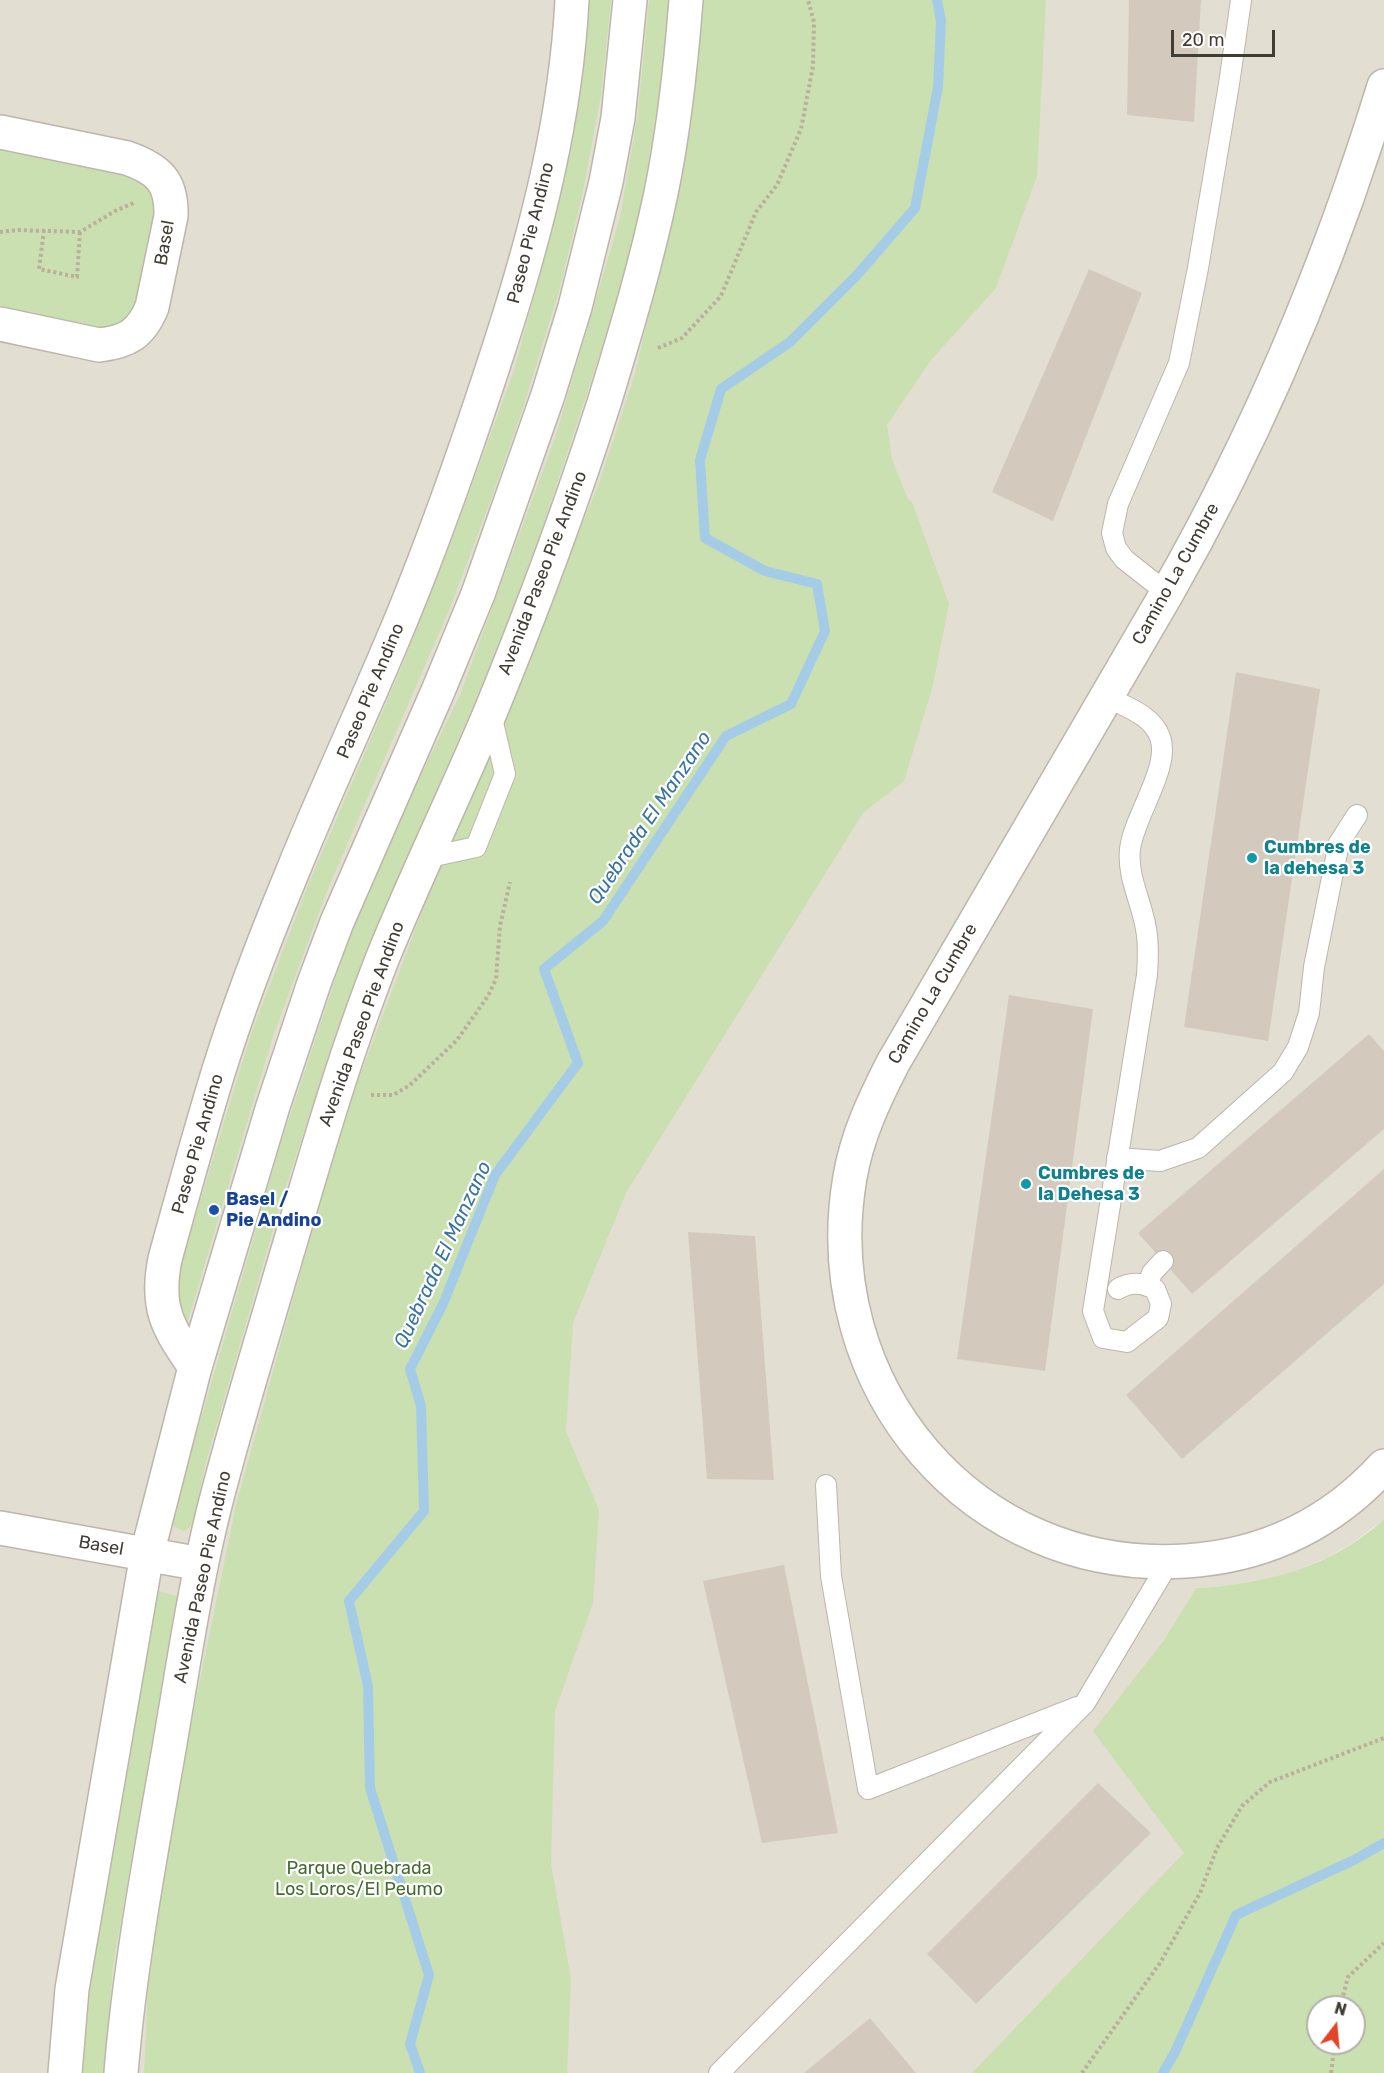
<!DOCTYPE html>
<style>
body{margin:0}
#map{position:relative;width:1384px;height:2073px;overflow:hidden;background:#f0ece3;font-family:Rubik,sans-serif}
canvas{display:block}
.north{position:absolute;left:1306px;top:1995px;width:60px;height:60px;box-sizing:border-box;background:#fff;border:2px solid #b3b1ae;border-radius:50%;rotate:16deg;font-size:16px;font-weight:700;line-height:24px;text-align:center;color:#413c34}
.north::after{content:'';display:block;margin:auto;width:21px;height:27px;background:#e24528;clip-path:polygon(50% 0,100% 100%,50% 72%,0 100%)}
.scale{position:absolute;left:1171px;top:30px;width:104px;height:27px;box-sizing:border-box;border:3px solid #413c34;border-top:0;padding-left:8px;font-size:18px;line-height:21px;white-space:nowrap;color:#413c34;-webkit-text-stroke:4px #fff;paint-order:stroke}
</style>
<div id="map">
<canvas width="1384" height="2073"></canvas>
<div class="north">N</div>
<div class="scale">20 m</div>
</div>
<script>
const context = document.querySelector('canvas').getContext('2d');
context.lineJoin = 'round';
function fill(path, color) { context.fillStyle = color; context.fill(path, 'evenodd'); }
function strokePath(path, color, width, dash) { context.strokeStyle = color; context.lineWidth = width; context.lineCap = dash ? 'butt' : 'round'; context.setLineDash(dash || []); context.stroke(path); }
function drawText(font, color, halo, rows, align = 'center') {
  context.font = font + ' Rubik,sans-serif'; context.lineWidth = 4.5; context.setLineDash([]); context.textBaseline = 'middle'; context.strokeStyle = halo; context.fillStyle = color; for (const [text, x, y, turn = 0] of rows) {
    context.save(); context.translate(x, y); context.rotate((+turn || 0) * Math.PI / 180); context.textAlign = isNaN(turn) ? turn : align; if (halo) context.strokeText(text, 0, 0); context.fillText(text, 0, 0); context.restore();
  }
}
fill(new Path2D(`
 M0,0H1384V1519L1354,1542L1326,1558L1295,1571L1262,1581L1229,1586L1196,1588L1162,1643L1344,1769L1384,2073H0ZM1318,2007H1354V2043H1318Z`), '#e3ded2');
fill(new Path2D(`
 M588,0H611L601,95L583,191L560,288L523,408L493,494L450,608L327,891L273,1036L186,1327L173,1290L250,1037L307,888L400,671L456,529L513,373L547,250L575,122L586,43Z
 M649,0H670L664,58L653,136L638,220L616,305L545,520L511,615L475,702L368,946L332,1045L282,1199L206,1462L193,1524L185,1531L174,1527L171,1517L176,1494L203,1412L280,1146L342,959L368,890L413,791L460,695L555,438L620,218L638,113Z
 M702,0H1046L1037,176L996,288L931,360L887,425L892,460L908,499L912,502L949,604L932,689L904,781L863,813L626,1193L573,1323L566,1432L599,1510L593,1603L555,1711L551,1863L571,1980L567,2073H144L148,1989L173,1811L236,1505L341,1126L449,840L598,486L635,374L674,204Z
 M0,147L137,178L153,192L155,213L135,309L119,328L99,331L0,307Z
 M1384,1519V2073H972L1184,1853L1093,1731L1162,1643L1196,1588C1263,1585 1333,1567 1384,1519ZM1318,2007H1354V2043H1318Z
 M155,1590L177,1596L113,1966L105,2073H83L90,1985Z`), '#cae0b0');
strokePath(new Path2D(`
 M420,2073L410,2044L429,1975L370,1788L368,1686L349,1601L424,1511L421,1406L410,1369L443,1304L495,1175L578,1063L544,969L603,921L726,736L791,704L825,631L817,584L765,571L705,538L700,460L721,389L790,342L858,274L915,208L938,87L941,21L937,0
 M1163,2073L1175,2052L1236,1915L1356,1859L1384,1843`), '#a5cce7', 10);
fill(new Path2D(`
 M1129,0H1201L1194,122L1127,115Z
 M1089,269L1142,293L1053,521L992,492Z
 M1236,672L1320,689L1268,1041L1184,1027Z
 M1009,995L1093,1009L1045,1371L957,1359Z
 M1369,1034L1384,1051V1129L1192,1294L1138,1233Z
 M1384,1169V1284L1182,1459L1126,1395Z
 M688,1232L755,1236L774,1480L707,1479Z
 M784,1565L838,1833L762,1843L703,1581Z
 M1098,1783L1151,1833L976,2004L927,1954Z
 M870,2018L916,2073H804Z`), '#d3cabd');
const service = new Path2D(`
 M1167,593L1124,559L1116,548L1112,533L1118,504L1179,363L1198,268L1229,84L1241,0
 M1107,697C1126,707 1152,715 1160,737C1171,767 1134,816 1130,849C1127,878 1142,902 1146,929C1149,944 1148,960 1147,975L1093,1311L1103,1338L1127,1342L1158,1318L1161,1304L1155,1289C1142,1283 1131,1281 1118,1289
 M425,858L476,847L505,774L491,714
 M1117,1158L1160,1161L1198,1148L1283,1072L1298,1047L1309,1013L1314,967L1339,843L1357,815
 M1147,1286L1152,1273L1163,1261
 M826,1485L831,1576L868,1789L1077,1707
 M719,2073L1085,1703L1169,1562`);
const minor = new Path2D(`
 M1384,86C1330,262 1258,434 1167,593L893,1063C874,1100 857,1136 850,1177C814,1385 972,1575 1186,1561C1265,1556 1331,1524 1384,1466
 M0,132L127,158C158,169 172,181 171,216L152,307C141,334 127,342 99,345L0,324
 M195,1367C168,1328 155,1308 165,1259C182,1197 199,1135 218,1073C239,1005 265,938 292,873C323,796 358,722 390,646C432,548 467,447 500,345C536,234 566,118 572,0
 M0,1528L201,1564`);
const tertiary = new Path2D(`
 M65,2073L72,1989L147,1554L195,1367L273,1106L314,983L337,922L438,691L478,594L548,395L575,307L606,182L618,118L630,0
 M121,2073C129,1975 146,1880 163,1783C179,1695 191,1604 212,1517C232,1436 257,1356 280,1277C312,1169 342,1061 383,957C417,873 457,792 492,708C533,608 571,506 604,403C625,334 646,265 661,193C674,130 681,65 686,0`);
strokePath(service, '#bdb6aa', 22);
strokePath(minor, '#bdb6aa', 36);
strokePath(tertiary, '#bdb6aa', 36);
strokePath(new Path2D(`
 M44,230L39,269L77,277L80,232
 M0,232L18,230L80,232L115,211L136,202
 M658,348L682,338L721,296L756,212L777,185L801,129L813,66L814,22L808,0
 M371,1095H393L410,1085L457,1040L488,996L496,979L500,926L510,882
 M1340,2007L1348,1977L1384,1943
 M1082,2073L1160,1963L1200,1893L1217,1848L1242,1806L1270,1782L1384,1738
 M1331,2073L1335,2043`), '#baaf9a', 4, [3, 3]);
strokePath(service, '#fff', 20);
strokePath(minor, '#fff', 33);
strokePath(tertiary, '#fff', 33);
for (const [x, y, r, color] of [
 [1252,858,6,"#0f9aa8"],
 [1026,1184,6,"#0f9aa8"],
 [214,1210,6,"#1a4fb4"]
]) { const dot = new Path2D(); dot.arc(x, y, r, 0, 2 * Math.PI); context.fillStyle = color; context.fill(dot); strokePath(dot, '#fff', 2); }
drawText('18px', '#413c34', '#fff', [
 ["Paseo Pie Andino",531,233,-76],
 ["Basel",165,243,-80],
 ["Avenida Paseo Pie Andino",543,573,-69],
 ["Camino La Cumbre",1176,574,-61],
 ["Paseo Pie Andino",371,691,-67],
 ["Camino La Cumbre",933,994,-60],
 ["Avenida Paseo Pie Andino",362,1024,-70],
 ["Paseo Pie Andino",198,1144,-74],
 ["Basel",101,1546,10],
 ["Avenida Paseo Pie Andino",203,1577,-78]
]);
drawText('bold 18px', '#0d838f', '#fff', [
 ["Cumbres de",1264,848],
 ["la dehesa 3",1264,869],
 ["Cumbres de",1038,1174],
 ["la Dehesa 3",1038,1195]
], 'left');
drawText('bold 18px', '#164399', '#fff', [
 ["Basel /",226,1200],
 ["Pie Andino",226,1221]
], 'left');
drawText('18px', '#456b2f', '#fff', [
 ["Parque Quebrada",359,1869],
 ["Los Loros/El Peumo",359,1890]
]);
drawText('italic 20px', '#3a74a0', '#fff', [
 ["Quebrada El Manzano",650,818,-56],
 ["Quebrada El Manzano",443,1255,-65]
]);
</script>
